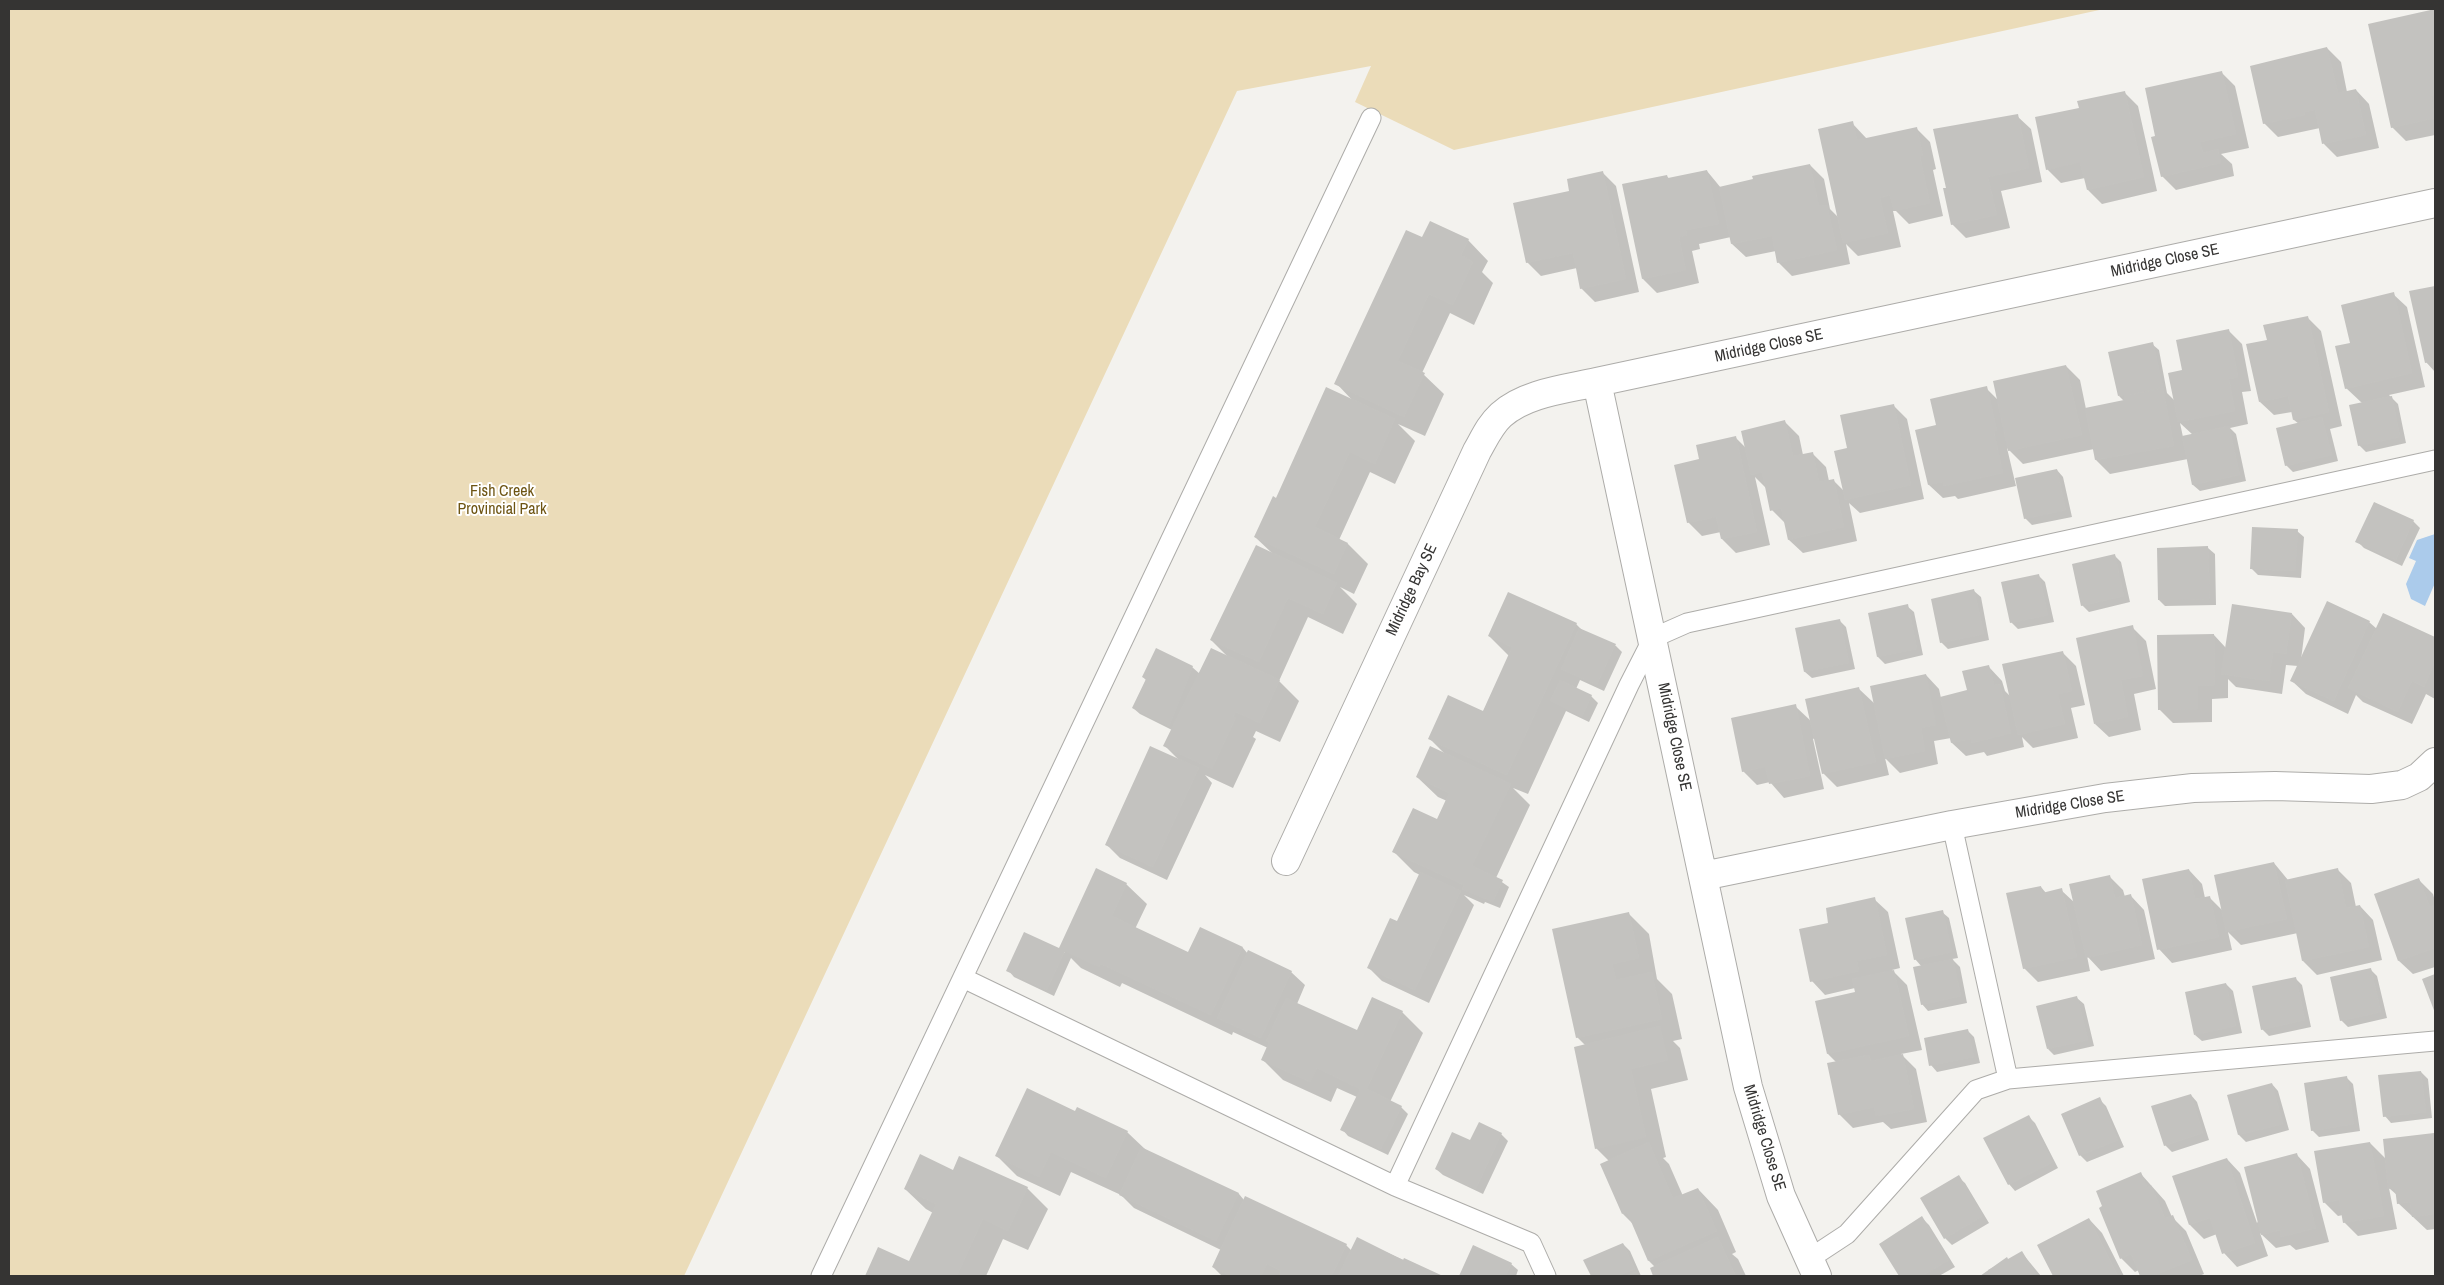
<!DOCTYPE html>
<style>
body{margin:0}
#map{position:relative;width:2444px;height:1285px;overflow:hidden;background:#f3f2ee;font-family:"Archivo Narrow",sans-serif}
canvas{display:block}
.frame{position:absolute;inset:0;border:10px solid #353433;pointer-events:none}
</style>
<div id="map">
<canvas width="2444" height="1285"></canvas>
<div class="frame"></div>
</div>
<script>
const context = document.querySelector('canvas').getContext('2d');
context.lineJoin = 'round';
function fill(path, color) { context.fillStyle = color; context.fill(path, 'evenodd'); }
function strokePath(path, color, width, dash) { context.strokeStyle = color; context.lineWidth = width; context.lineCap = dash ? 'butt' : 'round'; context.setLineDash(dash || []); context.stroke(path); }
function drawText(font, color, halo, rows, align = 'center') {
  context.font = font + ' "Archivo Narrow",sans-serif'; context.lineWidth = 4; context.setLineDash([]); context.textBaseline = 'middle'; context.strokeStyle = halo; context.fillStyle = color; for (const [text, x, y, turn = 0] of rows) {
    context.save(); context.translate(x, y); context.rotate((+turn || 0) * Math.PI / 180); context.textAlign = isNaN(turn) ? turn : align; if (halo) context.strokeText(text, 0, 0); context.fillText(text, 0, 0); context.restore();
  }
}
fill(new Path2D(`
 M9,9H2104L1454,150L1355,102L1371,66L1237,91L684,1276H9Z`), '#ebdcb9');
fill(new Path2D(`
 M2435,534V583L2425,606L2411,599L2406,584L2416,561L2409,558L2417,540Z`), '#abcbeb');
fill(new Path2D(`
 M2435,10V135L2406,141L2392,127L2369,25Z
 M2327,48L2341,62L2347,92L2356,90L2369,104L2379,148L2337,157L2324,144L2320,128L2278,137L2264,123Z
 M2221,72L2235,86L2249,148L2221,154L2232,164L2234,176L2176,190L2162,176L2157,136Z
 M2124,92L2138,106L2157,191L2102,204L2088,190L2085,178L2061,183L2047,169L2080,108Z
 M2017,116L2031,129L2042,182L2001,191L2010,228L1966,238L1952,224L1948,188L1935,130Z
 M1852,123L1867,139L1916,128L1930,142L1936,169L1933,170L1943,216L1909,224L1896,211H1893L1901,247L1858,256L1846,244L1850,264L1792,276L1778,262L1776,251L1746,257L1732,244L1731,237L1699,244L1700,249L1692,251L1699,283L1657,293L1643,279L1623,185L1666,176L1670,179L1707,171L1721,188L1810,165L1824,179L1830,209L1839,218Z
 M1602,172L1616,186L1639,292L1595,302L1581,288L1577,268L1541,276L1527,262L1571,192Z
 M1423,239L1468,240L1488,261L1482,272L1493,283L1474,325L1450,313L1422,373L1444,394L1425,436L1398,424L1415,441L1395,484L1370,472L1339,540L1348,544L1368,564L1354,594L1340,587L1357,604L1343,634L1308,617L1279,681L1299,701L1280,742L1256,731L1253,737L1256,739L1233,788L1205,775L1212,783L1167,880L1120,858L1106,844L1179,760L1165,746L1172,730L1140,714L1133,708L1146,680L1143,677L1192,667L1200,674L1229,658L1211,640L1273,554L1255,537L1276,499L1353,401L1336,383Z
 M2435,287V372L2426,362L2411,292Z
 M2393,294L2407,307L2425,387L2389,395L2398,404L2406,443L2366,452L2359,445L2362,403L2346,388L2351,343Z
 M2307,317L2321,331L2342,426L2330,429L2338,461L2293,472L2286,465L2299,424L2294,420L2292,412L2274,415L2260,402L2268,341Z
 M2228,330L2242,344L2251,391L2242,392L2248,424L2230,428L2236,434L2246,481L2200,491L2193,485L2188,459L2110,474L2096,460L2094,449L2023,464L2007,448L2016,486L1958,499L1955,496L1943,498L1929,485L1937,426L1986,388L1998,400L2066,366L2080,380L2086,409L2124,401L2119,396L2152,344L2159,350L2167,393L2175,401L2183,371ZM2180,423L2193,435L2183,437Z
 M1893,405L1907,419L1924,499L1860,513L1849,503L1857,541L1803,553L1789,540L1786,524L1772,510L1766,488L1755,477L1770,545L1736,553L1722,539L1721,532L1702,536L1688,522L1700,460L1735,437L1746,448L1785,422L1799,436L1803,455L1812,453L1826,467L1829,481L1833,480L1844,491L1849,449Z
 M2057,470L2063,477L2072,517L2032,525L2025,518Z
 M2375,503L2413,521L2420,528L2402,566L2364,548L2357,541Z
 M2297,531L2304,537L2301,578L2258,575L2251,568Z
 M2208,548L2215,554L2216,605L2165,606L2159,600Z
 M2115,556L2121,562L2130,602L2089,612L2082,605Z
 M2038,575L2045,582L2054,622L2018,629L2011,622Z
 M1974,591L1981,597L1989,640L1948,649L1941,642Z
 M1907,606L1914,612L1923,655L1885,664L1878,657L1869,614Z
 M2292,614L2305,628L2301,660L2369,622L2377,629L2383,614L2435,638V699L2426,694L2412,724L2363,702L2356,695L2348,714L2306,694L2292,681L2298,666L2286,665L2282,694L2236,687L2228,679V698L2212,699V722L2173,723L2159,709L2214,635L2226,648Z
 M1839,620L1846,627L1855,669L1812,678L1805,672L1796,629Z
 M1576,624L1582,630L1616,646L1622,652L1604,691L1580,680L1576,689L1591,696L1598,703L1589,722L1566,711L1528,794L1513,788L1530,805L1496,878L1509,887L1500,908L1485,902L1484,904L1464,895L1474,905L1429,1003L1382,981L1368,967L1398,923L1420,875L1414,872L1394,852L1438,821L1447,801L1438,797L1417,777L1445,754L1430,739L1483,712L1509,656L1489,636Z
 M2132,627L2146,641L2156,689L2134,694L2141,730L2109,737L2095,724Z
 M2062,652L2076,666L2085,705L2071,708L2078,738L2033,748L2022,737L2024,747L1987,756L1984,752L1966,756L1952,743L1951,738L1934,741L1938,764L1900,773L1885,758L1889,775L1837,787L1823,773L1815,738L1813,739L1824,789L1784,798L1770,782L1757,785L1743,771L1795,706L1812,722L1858,688L1875,704L1926,675L1939,689L1941,698L1969,691L1989,667L2002,681L2005,691L2010,696Z
 M2274,863L2288,880L2337,869L2351,883L2356,907L2360,906L2373,920L2382,960L2317,975L2303,961L2298,933L2241,945L2228,932L2232,950L2172,963L2159,949L2189,870L2202,884L2205,898L2209,897L2223,911Z
 M2109,876L2123,890L2125,897L2131,896L2144,910L2155,959L2101,971L2087,956L2090,971L2038,982L2024,968L2041,887L2046,893L2061,890L2075,903Z
 M2419,880L2433,894L2435,901V967L2413,974L2399,961L2376,895Z
 M1126,884L1147,904L1135,929L1189,954L1200,929L1243,948L1248,954L1291,972L1305,985L1297,1004L1357,1032L1402,1012L1423,1033L1390,1102L1401,1107L1408,1114L1388,1155L1348,1136L1342,1129L1357,1097L1337,1088L1331,1102L1283,1080L1262,1059L1268,1048L1233,1032L1232,1035L1122,983L1120,987L1081,968L1071,958L1054,996L1014,977L1008,970L1025,934L1065,953L1060,948Z
 M1874,899L1888,912L1900,968L1892,970L1907,985L1922,1050L1901,1054L1916,1069L1927,1122L1891,1129L1883,1122L1853,1128L1839,1114L1837,1063L1828,1054L1816,1002L1856,993L1855,988L1825,995L1812,981L1830,924Z
 M1942,912L1949,918L1958,958L1952,959L1960,967L1967,1003L1928,1011L1922,1004V967L1915,959Z
 M1629,914L1649,934L1657,979L1672,994L1682,1039L1673,1041L1680,1048L1688,1080L1651,1089L1666,1157L1663,1158L1669,1164L1683,1196L1698,1189L1718,1210L1736,1252L1732,1254L1738,1259L1746,1276H1655L1651,1269L1655,1267L1649,1261L1633,1224L1623,1214L1609,1161L1596,1148L1585,1045L1577,1037Z
 M2371,970L2377,976L2387,1018L2348,1027L2341,1020Z
 M2295,978L2302,985L2311,1027L2269,1036L2262,1029Z
 M2226,984L2233,991L2242,1033L2202,1041L2195,1035Z
 M2077,998L2084,1004L2094,1046L2054,1055L2048,1049Z
 M1967,1030L1974,1037L1980,1063L1937,1072L1931,1065Z
 M2421,1072L2428,1079L2432,1118L2391,1123L2385,1116Z
 M2346,1077L2353,1084L2360,1131L2319,1137L2312,1130Z
 M2272,1084L2278,1091L2289,1130L2246,1142L2239,1135L2229,1096Z
 M2191,1095L2197,1102L2209,1140L2172,1152L2165,1145Z
 M2099,1099L2106,1106L2124,1147L2087,1162L2080,1155Z
 M1076,1112L1127,1132L1146,1150L1239,1194L1244,1200L1346,1245L1352,1251L1357,1239L1439,1276H1222L1213,1267L1221,1250L1134,1208L1121,1195L1071,1172L1060,1196L1017,1176L997,1156Z
 M2029,1117L2035,1123L2058,1168L2015,1191L2009,1184Z
 M1501,1134L1508,1141L1483,1194L1443,1175L1436,1169L1471,1142Z
 M2433,1134L2435,1136V1229L2427,1230L2398,1203V1196L2389,1188L2397,1229L2358,1236L2344,1222L2343,1215L2338,1216L2324,1202L2370,1143L2386,1159Z
 M2297,1155L2310,1169L2329,1242L2296,1250L2290,1245L2276,1248L2260,1233L2268,1256L2237,1267L2224,1253L2217,1234L2204,1239L2190,1225L2174,1177L2227,1159L2240,1173L2257,1223Z
 M953,1171L1027,1188L1048,1209L1028,1250L1003,1239L986,1276H866L879,1249L910,1263L933,1213L926,1209L905,1189Z
 M2141,1174L2165,1201L2172,1217L2186,1231L2204,1274L2199,1276H2142L2139,1270L2135,1272L2121,1258Z
 M1958,1177L1965,1183L1989,1223L1952,1245L1945,1238L1922,1199Z
 M1922,1218L1929,1225L1955,1267L1939,1276H1900L1880,1244Z
 M2089,1219L2102,1233L2124,1276H2055L2039,1245Z
 M1623,1244L1630,1251L1641,1276H1592L1585,1260Z
 M1474,1246L1511,1264L1518,1270L1516,1276H1460Z
 M2022,1253L2041,1276H1982L1989,1272L1988,1270Z`), '#0003');
fill(new Path2D(`
 M2435,9V95L2431,96L2435,118L2391,128L2368,24Z
 M2327,47L2338,93L2356,89L2366,135L2322,144L2315,110L2304,112L2305,115L2263,124L2250,66Z
 M2222,71L2236,134L2200,142L2203,153L2218,149L2221,163L2161,177L2151,137L2155,136L2145,88Z
 M2125,91L2144,177L2087,190L2080,162L2046,170L2035,117L2079,108L2077,101Z
 M2018,114L2029,168L1988,177L1997,215L1951,225L1943,188H1946L1933,129Z
 M1853,121L1857,140L1917,127L1923,156H1920L1930,203L1894,211L1890,195L1880,198L1888,233L1843,243L1818,129Z
 M1810,164L1819,206L1827,205L1837,250L1777,263L1772,236L1731,244L1719,187L1753,179L1752,176Z
 M1707,170L1719,224L1686,230L1687,235L1679,237L1686,270L1642,279L1622,184L1667,175L1668,178Z
 M1603,171L1626,279L1580,289L1573,253L1526,263L1513,203L1569,191L1567,179Z
 M1430,221L1469,239L1461,255L1473,262L1453,305L1429,294L1398,361L1425,373L1404,417L1334,384L1406,230L1422,237Z
 M2435,286V361L2425,363L2409,291Z
 M2394,292L2412,373L2345,389L2335,346L2350,343L2341,305Z
 M2308,316L2329,412L2293,420L2288,396L2259,402L2246,344L2267,340L2263,325Z
 M2229,329L2238,377L2229,379L2235,411L2178,422L2168,373L2182,370L2176,340Z
 M2153,342L2163,387L2130,395L2163,388L2174,446L2095,460L2085,408L2124,400V395L2118,396L2108,352Z
 M2066,365L2082,435L2008,451L1993,381Z
 M1987,386L1997,431H1994L2003,473L1944,486L1943,482L1928,485L1915,430L1936,425L1930,399Z
 M1326,387L1395,419L1375,464L1350,452L1315,527L1348,543L1334,574L1254,537L1273,496L1276,498Z
 M2392,396L2400,437L2358,446L2349,405Z
 M1894,404L1911,485L1845,500L1834,451L1847,448L1840,415Z
 M2322,417L2332,455L2285,466L2276,428Z
 M1785,420L1793,456L1813,452L1819,482L1834,479L1844,527L1788,540L1781,508L1770,511L1762,472L1751,475L1741,431Z
 M2229,426L2240,475L2192,485L2182,436Z
 M1736,436L1757,532L1721,539L1716,517L1687,523L1674,465L1699,459L1696,445Z
 M2057,469L2066,510L2024,519L2015,478Z
 M2374,502L2414,520L2396,560L2355,542Z
 M2252,527L2298,529L2295,571L2250,569Z
 M1256,545L1337,583L1323,614L1288,598L1259,662L1210,640Z
 M2208,546L2210,599L2158,600L2157,548Z
 M2115,554L2124,596L2081,606L2072,564Z
 M2039,574L2048,615L2010,623L2001,582Z
 M1974,589L1984,634L1940,643L1931,599Z
 M1508,592L1577,623L1507,775L1428,739L1448,695L1483,711L1512,647L1488,636Z
 M2327,601L2370,621L2334,701L2290,681Z
 M1908,604L1917,649L1877,657L1868,613Z
 M2232,604L2292,613L2286,654L2273,652L2269,681L2221,674Z
 M2383,613L2435,637V662L2424,687L2412,681L2398,712L2348,688Z
 M1840,619L1849,663L1804,672L1795,628Z
 M2133,625L2143,676L2121,680L2128,717L2094,724L2076,638Z
 M1579,628L1616,644L1597,685L1561,669Z
 M2214,634L2215,685L2198,686V709L2158,710L2157,635Z
 M1156,648L1193,666L1169,726L1132,708L1146,679L1142,677Z
 M1211,648L1280,680L1260,723L1236,712L1233,717L1236,718L1212,769L1163,746Z
 M2063,651L2072,691L2058,694L2065,724L2018,735L2002,664Z
 M1989,665L1994,685L2000,684L2011,733L1972,743L1971,739L1951,743L1940,697L1967,690L1962,671Z
 M1926,674L1936,725L1921,728L1925,751L1885,759L1870,686Z
 M1560,680L1592,695L1582,717L1550,701Z
 M1859,687L1876,762L1822,774L1805,699Z
 M1796,704L1810,776L1769,784L1765,767L1742,772L1731,718Z
 M1150,746L1199,768L1153,867L1105,845Z
 M1430,746L1511,784L1472,866L1503,880L1493,902L1462,889L1464,885L1392,852L1413,808L1437,819L1449,793L1416,777Z
 M2274,862L2287,919L2226,932L2214,875Z
 M1096,868L1127,883L1112,916L1188,952L1200,927L1243,947L1211,1015L1101,964L1099,967L1065,951L1047,990L1006,971L1024,932L1059,948Z
 M2338,868L2346,908L2360,905L2369,947L2302,961L2285,880Z
 M2189,869L2195,899L2210,896L2219,937L2157,950L2142,879Z
 M1420,872L1461,891L1415,990L1367,968L1390,918L1397,921Z
 M2110,875L2115,898L2131,894L2142,945L2086,958L2069,884Z
 M2419,878L2430,907L2435,905V948L2398,961L2374,894Z
 M2041,886L2042,893L2062,888L2077,957L2023,969L2006,893Z
 M1875,897L1887,955L1857,961L1859,971L1810,982L1799,929L1828,923L1826,908Z
 M1943,910L1952,952L1914,960L1905,918Z
 M1629,912L1639,958L1612,964L1616,980L1652,972L1662,1019L1576,1038L1552,929Z
 M1248,950L1292,971L1261,1038L1217,1018Z
 M1953,959L1961,996L1921,1005L1913,967Z
 M2371,968L2381,1012L2340,1021L2330,977Z
 M1894,970L1909,1036L1827,1054L1815,1001L1855,992L1852,979Z
 M2435,974V1013L2422,979Z
 M2296,977L2305,1020L2261,1030L2252,986Z
 M2226,983L2236,1026L2194,1035L2185,992Z
 M2077,996L2088,1040L2047,1049L2036,1006Z
 M1372,997L1403,1011L1367,1089L1402,1106L1381,1149L1340,1130L1360,1089L1317,1068L1310,1082L1261,1060L1269,1042L1266,1041L1286,998L1357,1030Z
 M1660,1026L1668,1060L1631,1069L1646,1137L1595,1149L1574,1047Z
 M1968,1029L1974,1057L1929,1066L1924,1038Z
 M1903,1054L1914,1109L1876,1116L1874,1107L1838,1115L1827,1063L1869,1055L1871,1061Z
 M2421,1071L2426,1112L2383,1117L2378,1075Z
 M2347,1076L2354,1124L2311,1131L2304,1083Z
 M2272,1083L2283,1124L2238,1135L2227,1095Z
 M1027,1088L1075,1111L1077,1107L1128,1131L1106,1178L1051,1152L1039,1177L995,1156Z
 M2191,1094L2203,1133L2164,1146L2151,1106Z
 M2100,1097L2118,1140L2079,1156L2061,1114Z
 M2029,1115L2053,1162L2008,1185L1983,1138Z
 M1479,1122L1502,1133L1476,1189L1435,1169L1452,1132L1470,1140Z
 M2434,1133L2435,1214L2412,1217L2410,1202L2397,1204L2395,1188L2388,1189L2383,1139Z
 M1649,1142L1673,1198L1698,1188L1717,1231L1648,1261L1627,1212L1622,1214L1600,1164Z
 M2370,1142L2384,1216L2343,1223L2339,1200L2323,1203L2314,1151Z
 M1141,1147L1239,1193L1216,1241L1119,1195Z
 M2297,1153L2316,1228L2281,1237L2280,1230L2261,1235L2244,1167Z
 M920,1154L953,1170L959,1156L1028,1187L1008,1231L983,1219L957,1276H865L878,1247L909,1261L936,1204L904,1189Z
 M2227,1158L2255,1243L2222,1254L2210,1218L2189,1225L2172,1176Z
 M2141,1172L2147,1187L2151,1185L2165,1218L2173,1215L2192,1260L2152,1276H2140L2131,1254L2120,1259L2099,1208L2102,1206L2096,1191Z
 M1959,1175L1983,1216L1944,1239L1920,1198Z
 M1245,1196L1347,1244L1332,1276H1278L1281,1271L1267,1264L1261,1276H1231L1212,1267Z
 M1922,1216L1949,1260L1922,1276H1899L1879,1244Z
 M2089,1218L2118,1276H2053L2037,1245Z
 M1357,1237L1403,1260L1404,1258L1443,1276H1338Z
 M1718,1237L1736,1276H1653L1650,1268Z
 M1623,1243L1635,1269L1618,1276H1591L1583,1260Z
 M1473,1245L1512,1263L1506,1276H1459Z
 M2022,1251L2037,1276H1980L2007,1257L2008,1259Z
 M1636,1272L1638,1276H1626Z`), '#c3c2bf');
const lane = new Path2D(`
 M1952,825L2008,1079
 M963,978L1395,1186L1531,1243L1546,1276
 M1395,1186L1629,685L1653,638L1687,623L2435,460
 M1809,1259L1847,1234L1976,1090L2008,1079L2435,1041
 M821,1276L1371,118`);
const street = new Path2D(`
 M1597,382L1748,1087L1781,1196L1817,1276
 M1286,861L1477,451C1484,439 1490,425 1501,415C1525,393 1566,389 1597,382L2435,203
 M1703,876L1952,825L2105,798L2193,788L2275,786L2371,789L2402,785L2419,777L2435,762`);
strokePath(lane, '#adaca9', 21);
strokePath(street, '#adaca9', 30);
strokePath(lane, '#fff', 19);
strokePath(street, '#fff', 28);
drawText('16px', '#353433', '#fff', [
 ["Midridge Close SE",2165,261,-12],
 ["Midridge Close SE",1769,346,-12],
 ["Midridge Bay SE",1412,590,-65],
 ["Midridge Close SE",1674,737,78],
 ["Midridge Close SE",2070,805,-9],
 ["Midridge Close SE",1764,1138,73]
]);
drawText('16px', '#6d5412', '#fff', [
 ["Fish Creek",502,492],
 ["Provincial Park",502,510]
]);
</script>
